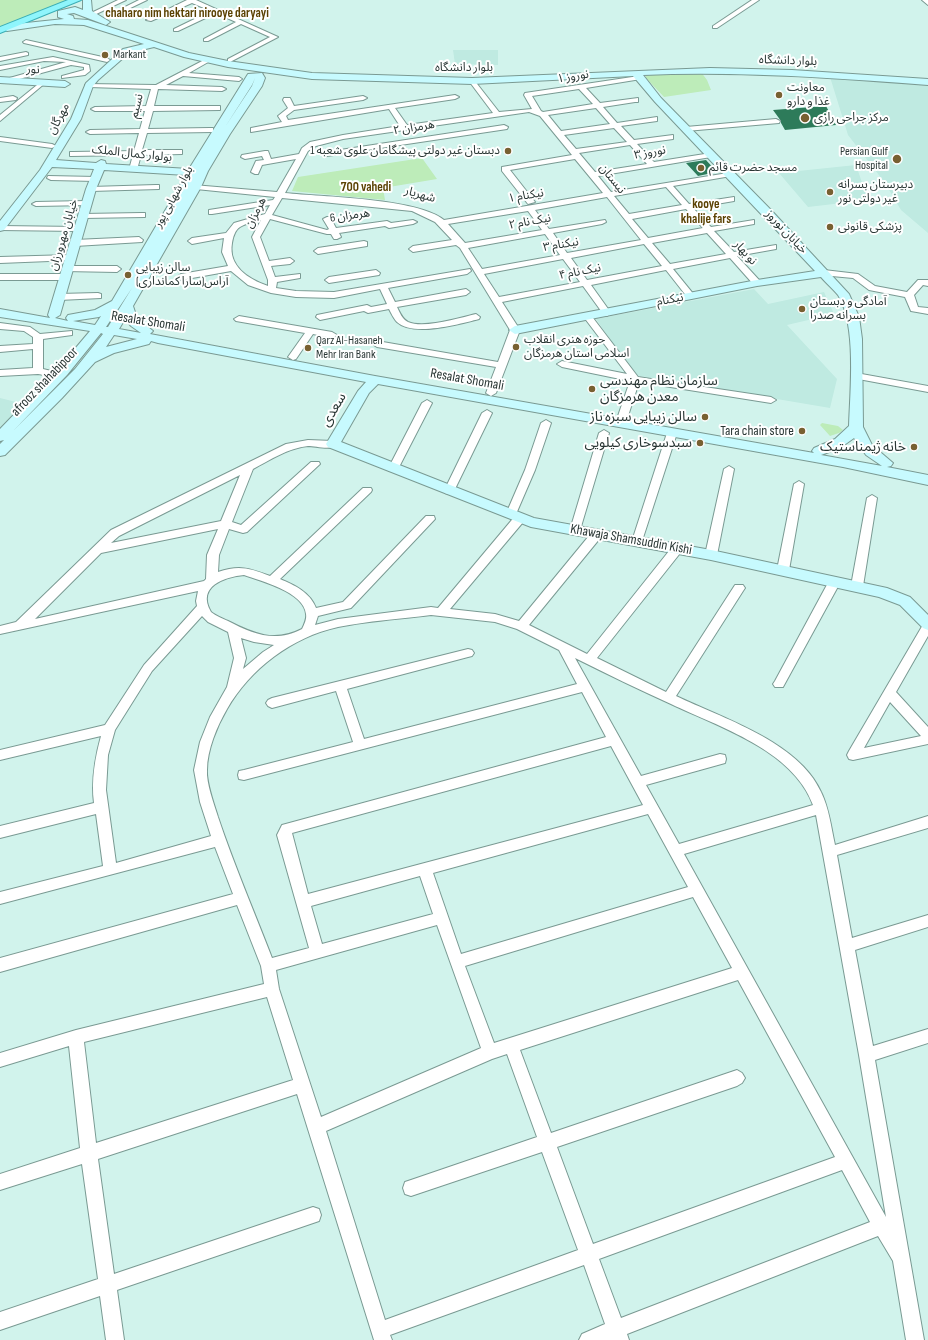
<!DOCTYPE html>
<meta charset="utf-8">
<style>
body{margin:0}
canvas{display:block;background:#d1f3ec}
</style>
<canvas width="928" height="1340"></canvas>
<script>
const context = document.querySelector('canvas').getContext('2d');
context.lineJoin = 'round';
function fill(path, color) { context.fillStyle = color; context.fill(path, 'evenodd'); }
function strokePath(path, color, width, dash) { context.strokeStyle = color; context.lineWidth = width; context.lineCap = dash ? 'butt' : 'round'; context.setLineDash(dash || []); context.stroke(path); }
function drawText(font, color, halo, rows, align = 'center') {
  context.font = font + ' "Sofia Sans Condensed","Noto Sans Arabic",sans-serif'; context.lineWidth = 4; context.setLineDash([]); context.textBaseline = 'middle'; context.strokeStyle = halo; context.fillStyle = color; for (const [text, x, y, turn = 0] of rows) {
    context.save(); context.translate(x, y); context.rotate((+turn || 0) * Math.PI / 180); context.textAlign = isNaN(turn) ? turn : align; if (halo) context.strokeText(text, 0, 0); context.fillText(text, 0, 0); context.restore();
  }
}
fill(new Path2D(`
 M453,50H498V65L455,64Z
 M830,77L928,85V233L901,210L885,183L848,135Z
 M856,165L868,200L808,207L779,173Z
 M754,289L768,304L824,292L834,314L787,325L837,379L830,408L635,375L596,319Z
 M0,398L24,404L0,429Z`), '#bfeae1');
fill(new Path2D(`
 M0,0H68L0,27Z
 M701,72L707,80L711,90L664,97L646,78V75Z
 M422,158L437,179L383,188L385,200L292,191L298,177Z
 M822,423L838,426L843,430L839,433L830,436L820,425Z`), '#bdecb9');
fill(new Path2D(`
 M826,106L836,125L785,130L781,123V121L773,110Z
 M706,160L717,172L698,176L686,163Z`), '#2d7b5a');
const street = new Path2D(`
 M118,0H126L92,16L87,15Z
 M139,0H147L122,12L117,11Z
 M187,0H196L278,37L230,62L228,61V59L270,37L241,24L208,41H204V39L236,22L216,13L178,31H174V29L211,11L192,3L151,21L146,20Z
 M752,0H759L717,28H713V26Z
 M922,0H928V5Z
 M26,40L107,58L110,60L107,62L24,43L23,42Z
 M26,52L28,53V55L0,61V57Z
 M53,57L89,65L90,71L85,75L62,78V76L84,70V67L71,65L8,82L6,81V79L66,62L44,61L0,70V66Z
 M208,58L210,59V61L189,73L239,77L242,79L239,81L183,76L166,85L222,87L226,89L222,91L158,89L154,106H220V110L153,111L148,129L210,128H213V132L147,133L142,150H182V154L141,155L138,166L134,168L130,166L133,155L70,156V152H73L134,151L139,133L90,134L86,132L90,130L140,129L145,111H95L91,109L95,107L146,106L151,89L89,87L85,85L87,84L156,85Z
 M639,76L641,77V79L586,88L600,103L638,98V102H635L603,107L617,123L657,117V121L621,126L634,140L673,135V139L637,144L654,162L711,153L715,155L711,157L598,176L611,192L734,172V176H731L673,186L689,204L734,197V201L693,208L711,227L754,220V224L714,231L734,252L776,245V249L737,256L760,281V285H754L730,258L673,269L695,296L691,299L688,298L666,270L591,285L611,313L607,316L604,315L583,286L502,302L520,330L496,393L491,396L486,393L496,367L377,347L372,344L377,341L498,362L510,330L460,248L456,245L413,252L409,249L413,246L452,240L435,222L412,211L282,198L272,215L327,230L329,229L323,219L327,217H330L336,228L387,221L391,223L413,220L417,222L413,224L389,228L385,226L339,233L341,237L337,239H334L331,234H327L270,219L260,237L269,261L290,258L294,261L290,264L271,266L275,277L300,274V278L277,282L276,288L296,291L334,292L470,269L471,271L467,274L388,288L395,302L466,289L470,292L466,295L397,307C400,313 402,319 408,322C424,329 459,318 476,314L480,317L479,319C460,324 413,337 397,322C394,319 391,313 389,309L368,313L364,311L320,320L316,317L317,315L367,305L371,307L387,304L380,289L334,298L296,297L271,293L248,285L231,271L181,280L177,277L181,274L228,266L222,252L224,238L192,244L188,241L192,238L226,233L234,223L265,214L270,205L212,214H209V210L273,200L275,197L196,189H193V185L277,192L296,159L262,165L258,174H255L251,172L256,161L264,160L262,156L245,159L241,157L242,155L265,151H268L271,159L299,154L302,148L310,142L343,135L400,126L389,109L251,132V128L282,122L278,116L288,108L283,100L284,98H290L294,106L363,96L367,98L363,100L294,110L286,116L288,120L455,95L459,97L455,99L395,108L407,125L493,113L469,81L472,79L474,80L499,112L532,109L524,95L525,93ZM579,89L593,104L543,112L541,111L532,96ZM596,108L610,124L561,131L548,115ZM529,112L540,116L572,155L502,167V171L528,204L535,202L510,170L575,159L603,193L444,220C418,198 321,197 285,193L308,151L316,146L343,139ZM614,128L627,142L576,149L564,135ZM630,145L647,164L595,172L579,153ZM666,187L682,205L629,214L614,196ZM607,197L641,240L567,253L553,233L602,224L606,222L605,220L549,229L535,210ZM686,209L703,228L648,238L632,219ZM528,211L542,230L465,243L448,224ZM261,220L252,237L268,280V286C248,279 228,266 232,243C233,237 235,230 240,227C246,223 255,222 261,220ZM707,233L726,254L670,264L652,243ZM545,234L560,255L482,269L468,248ZM644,244L662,266L587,280L571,258ZM563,259L580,282L499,297L484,274Z
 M42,81L45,83L44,84L0,121V115Z
 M13,96L17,98L16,100L0,102V98Z
 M776,119L780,121L779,123L686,131L682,129L686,127Z
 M504,125L508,127L507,129L327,156L323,154L327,152Z
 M0,137L52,144L56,146L52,148L0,141Z
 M48,176L96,177L100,179L96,181L51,180L47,178Z
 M156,185H159V189L91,191L87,189L91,187Z
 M87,201H90V205L36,206L32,204L36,202Z
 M142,213H145V217L83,218L79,216L83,214Z
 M0,226L79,227L83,229L79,231L0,230Z
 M139,237L143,240L142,242L75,246L71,243L75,240Z
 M364,241L367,242V246L318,254L314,251L318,248Z
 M71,255L75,258L74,260L0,263V257Z
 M67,266H117L121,269L117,272L64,271L63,269Z
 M376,270L380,273L379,275L329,283L325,280L329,277Z
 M824,270L858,274L875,286L907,292L918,280H928V286L923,285L914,295L918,307L928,308V314L911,311L905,297L869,290L853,278L821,275L820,273Z
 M0,274H65L69,277L65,280H0Z
 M98,293L101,294V298L59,300L55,297L59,294Z
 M587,313L590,314L638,377L771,397L776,400L771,403L639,382L628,416L626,418H620L618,416L630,381L562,367L557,364L562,361L627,374L583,316Z
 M239,316L332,332L337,335L332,338L313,334L296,359L293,360L288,357L305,333L236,321L234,319Z
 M0,323L30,327L40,334L72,331V335L43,339V369L64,374V378L38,374L0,376V370L33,368V349L0,352V346L33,344V337L24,331L0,329Z
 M856,373L928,386V392L853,378V374Z
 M427,400L432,403L398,469L397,471H389L388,469L422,403Z
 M487,410L492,413L454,491L449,494L445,493L444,491L482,413Z
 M546,420L551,423L535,470L516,514L515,517H507L506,514L525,470L541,423Z
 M604,430L609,433L580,530L575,534L571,533L570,530L599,433Z
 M672,430L677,433L642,541L641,544H633L632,541L667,433Z
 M308,440L333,441L338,444C332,451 316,446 308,446C288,448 270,460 253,469L232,522L241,525L311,462H319L320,464L247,532L243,533L229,529L219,555L218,572C239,565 249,568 270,576L363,488H371L372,490L371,492L280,579C294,585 310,592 316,608L343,602L426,516H434L435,519L351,608L318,616L315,625L338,619L431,607L438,608L516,515L520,514L525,518L524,521L450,609L495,614L519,621L593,531L597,530L602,534L601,537L529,625L587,654L673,546H681L682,549L681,552L597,658L666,692L735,585H743L745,588L743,591L676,696C722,718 799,742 821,792C829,808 831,827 835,845L928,816V828L837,855L852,938L928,915V927L855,950L873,1046L928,1029V1043L875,1060L924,1340H906L893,1261L878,1236L627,1334L629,1340H579L582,1334L605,1324L584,1265L390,1335L392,1340H374L297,1094L98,1159L114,1274L313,1207L319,1209L321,1215L319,1221L117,1290L124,1340H106L100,1296L0,1330V1312L98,1279L82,1164L0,1190V1174L80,1148L69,1046L0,1067V1053L76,1030L264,984L261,966L237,905L0,972V958L233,894L215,847L0,904V892L103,866L96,814L0,838V826L94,803C91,780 95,758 101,736L0,760V750L105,725L144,665L197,606L196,601L198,591L0,634V626L16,622L111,530L286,444ZM240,475L221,521L111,543L119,536ZM218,529L207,555L206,579L204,581L35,619L101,553ZM244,575C261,581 304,592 306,614C307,619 304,625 302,629C275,643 253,634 228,621C222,618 216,616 211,612C196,586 225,577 244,575ZM431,615L495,622L517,629L559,650L577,684L364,739L347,689L468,657L472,656L474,653L472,650L468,649L272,698L268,700L266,703L268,706L272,708L336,691L353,742L244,770L239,771L238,775L239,779L244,780L582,692L606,737L282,825L277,835L309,948L272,958C254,911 234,865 218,817C214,804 206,783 207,770C207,750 217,726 227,709C250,669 292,637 338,627C368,621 400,619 431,615ZM202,616L208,622L228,632L234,658L227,687L210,717L200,742L194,770L200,802L211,836L116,863L106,790L108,755L115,730L152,671ZM241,638L254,642L274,645L263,652L243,669L246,658ZM575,658C607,674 638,689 671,704C719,727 793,750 813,805L679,844L646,785L725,763L726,759L725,755L720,754L641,776ZM611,746L643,805L308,894L292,833ZM648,814L688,887L461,954L433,873ZM816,815L859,1055L886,1217L684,854ZM420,876L433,914L322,944L311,906ZM693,897L732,968L494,1043L465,966ZM437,925L481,1048L321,1117L279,989L276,970ZM738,980L835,1157L593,1244L557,1147L737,1086L742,1083L745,1078L742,1073L737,1070L551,1133L520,1050ZM267,997L293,1080L96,1143L84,1042ZM507,1054L537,1137L411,1180L405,1182L403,1188L405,1194L411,1196L542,1152L578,1250L385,1320L326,1131L492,1059ZM842,1170L870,1222L621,1318L599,1259Z
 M729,466L734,469L717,555L711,559L705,555L724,469Z
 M799,481L804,484L789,570L783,574L777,570L794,484Z
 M872,495L877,498L863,586L857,590L851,586L867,498Z
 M835,577L841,581L783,687H775L773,684L775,681L829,581Z
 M928,622V636L896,692L928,727V744L853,760L849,759L847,755L849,751L924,623ZM890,702L921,736L864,748Z`);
const secondary = new Path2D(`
 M83,0H91L92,11L110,22L106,25L74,13L67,14L73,16L74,19L88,20L189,53L228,61L312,73L472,78L710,68L792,70L928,79V85C833,78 738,71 643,75L661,98L771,210L849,294L859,317L862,339L863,427L872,445L893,463L891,466L887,467L928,475V485L843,467L378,384L369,393L341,442L534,518L711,550L887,588L910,597L928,615V630L923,628L900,605L879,597L711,560L531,527L328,447L326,444L358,391L366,382L158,343L151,341L149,344L114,353L95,362L62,398L5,455L0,456V444L4,440L0,441V429L58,369L90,331L0,317V309L50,318L48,315L86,189L94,169L52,167L4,230L0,231V221L40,170L71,119L86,83L123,49L144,44L84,25L55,24L7,31L3,28L7,25L64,19L58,17V11L75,7L83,10ZM154,47L184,57L228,67L312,79L472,84L633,76L655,102L815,271L757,280L515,326L509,330L515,334L757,286L821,277C826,283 833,289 838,295C857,325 850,391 849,426L835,439L814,448L812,451L814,453L375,376L150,334L153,331L137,318L133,306L201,187L208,171L230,134L262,86L265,78L262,73L248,74L189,169L106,164L105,161L101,160L96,163L56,160L81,119L93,86L98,80L129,53ZM255,78L252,86L225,127L252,85ZM104,170L186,175L112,301L95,310L68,315L66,318L68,321L55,318L60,315L96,189ZM132,288L108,327H106ZM101,316L95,325L73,321L99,317ZM125,319L131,326L141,333L119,329ZM101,333L103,334L75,369L13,431L67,375ZM114,335L137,339L106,347ZM854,438L866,455L882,466L821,455L840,448Z
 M0,77L65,81L70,84L65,87L0,83Z`);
const primary = new Path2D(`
 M68,0H81L0,33V27Z`);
strokePath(street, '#7a9a93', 2);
strokePath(secondary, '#7a9a93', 2);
strokePath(primary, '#3baeb5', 2);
fill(street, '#fff');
fill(secondary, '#c7fafe');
fill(primary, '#8ff5fc');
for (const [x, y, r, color] of [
 [105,55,4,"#786031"],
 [779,95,4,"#786031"],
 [805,118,5,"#786031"],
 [508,151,4,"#786031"],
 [897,159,5,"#786031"],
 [701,168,4,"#786031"],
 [830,192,4,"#786031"],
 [830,227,4,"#786031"],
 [128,275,4,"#786031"],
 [802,309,4,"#786031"],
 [516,347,4,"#786031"],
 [308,348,4,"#786031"],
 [592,389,4,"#786031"],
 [705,417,4,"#786031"],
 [802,431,4,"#786031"],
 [700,443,4,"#786031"],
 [914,447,4,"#786031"]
]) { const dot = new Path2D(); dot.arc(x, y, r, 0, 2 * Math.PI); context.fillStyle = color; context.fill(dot); strokePath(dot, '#fff', 1.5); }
drawText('12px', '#293634', '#fff', [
 ["Markant",113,55],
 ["معاونت",787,88],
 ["غذا و دارو",787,102],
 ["مرکز جراحی رازی",814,118],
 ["دبستان غیر دولتی پیشگامان علوی شعبه 1",500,151,"right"],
 ["Persian Gulf",888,152,"right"],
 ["Hospital",888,166,"right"],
 ["مسجد حضرت قائم",709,168],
 ["دبیرستان بسرانه",838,185],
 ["غیر دولتی نور",838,199],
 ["پزشکی قانونی",838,227],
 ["سالن زیبایی",136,268],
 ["آراس(سارا کمانداری)",136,282],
 ["آمادگی و دبستان",810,302],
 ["بسرانه صدرا",810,316],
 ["حوزه هنری انقلاب",524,340],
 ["اسلامی استان هرمزگان",524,354],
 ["Qarz Al-Hasaneh",316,341],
 ["Mehr Iran Bank",316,355]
], 'left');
drawText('12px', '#293634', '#fff', [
 ["بلوار دانشگاه",788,61,2],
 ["بلوار دانشگاه",464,68],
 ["نور",33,70,4],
 ["نوروز ۱",573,77,-9],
 ["نسیم",137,106,-76],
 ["مهرگان",59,119,-62],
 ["هرمزان ۲",414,128,-9],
 ["نوروز ۳",650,153,-10],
 ["بولوار کمال الملک",132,154,6],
 ["نیستان",612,179,51],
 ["شهریار",420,195,16],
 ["نیکنام ۱",526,196,-10],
 ["بلوار شهابی پور",174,197,-61],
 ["هرمزان",256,213,-63],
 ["هرمزان 6",350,216,-8],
 ["نیک نام ۲",530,222,-10],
 ["خیابان نوروز",786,232,47],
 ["خیابان مهرورزان",64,235,-73],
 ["نیکنام ۳",561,245,-10],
 ["نو بهار",745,253,48],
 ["نیک نام ۴",580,272,-11],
 ["نیکنام",670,300,-11]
]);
drawText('bold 13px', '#5b4203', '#fff', [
 ["chaharo nim hektari nirooye daryayi",187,14],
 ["700 vahedi",366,188],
 ["kooye",706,205],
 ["khalije fars",706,220]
]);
drawText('14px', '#293634', '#fff', [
 ["Resalat Shomali",148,322,9],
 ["Resalat Shomali",467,380,10],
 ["afrooz shahabipoor",45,382,-46],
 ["سعدی",334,410,-60],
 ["Khawaja Shamsuddin Kishi",631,540,10]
]);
drawText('14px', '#293634', '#fff', [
 ["سازمان نظام مهندسی",600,381,"left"],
 ["معدن هرمزگان",600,397,"left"],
 ["سالن زیبایی سبزه ناز",697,417],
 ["Tara chain store",794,431],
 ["سبدسوخاری کیلویی",692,443],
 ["خانه ژیمناستیک",906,447]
], 'right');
</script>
